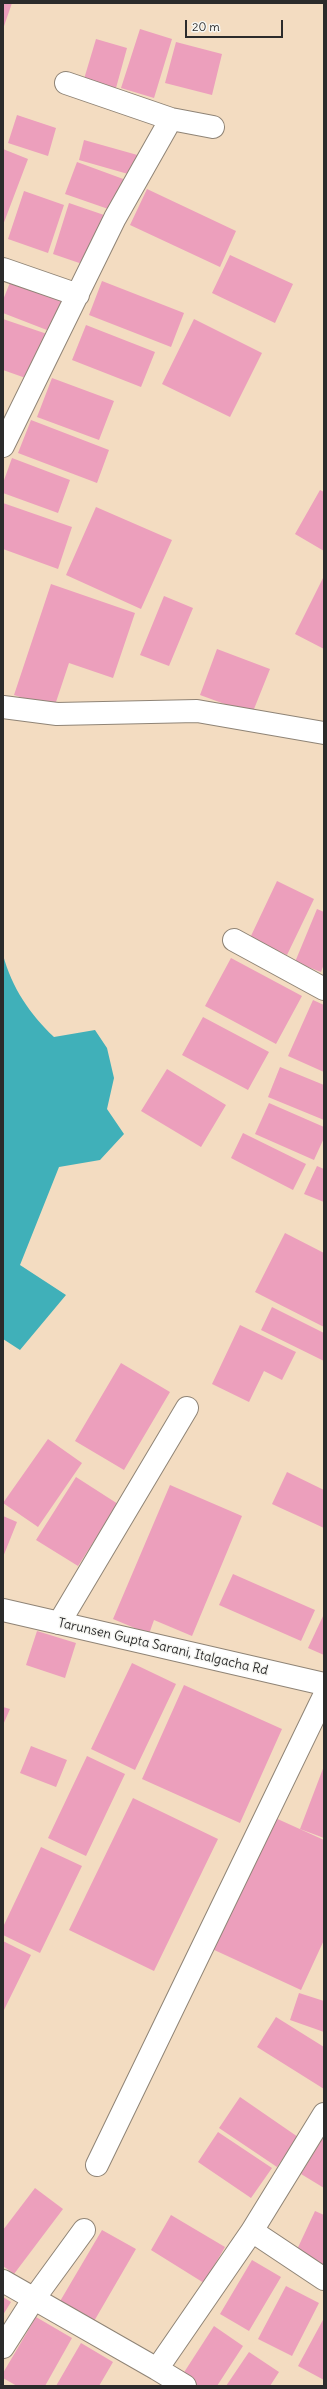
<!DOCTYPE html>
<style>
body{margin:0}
#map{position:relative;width:327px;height:2389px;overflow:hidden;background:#f3dcc1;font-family:Delius,sans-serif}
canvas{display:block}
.frame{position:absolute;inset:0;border:4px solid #2b2b2b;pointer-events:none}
.scale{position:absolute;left:185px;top:20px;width:98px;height:18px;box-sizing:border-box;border:2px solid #2b2b2b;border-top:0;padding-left:5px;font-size:12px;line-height:14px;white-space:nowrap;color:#2b2b2b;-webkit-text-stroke:3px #f6f6f2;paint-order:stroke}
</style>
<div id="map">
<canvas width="327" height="2389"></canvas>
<div class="frame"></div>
<div class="scale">20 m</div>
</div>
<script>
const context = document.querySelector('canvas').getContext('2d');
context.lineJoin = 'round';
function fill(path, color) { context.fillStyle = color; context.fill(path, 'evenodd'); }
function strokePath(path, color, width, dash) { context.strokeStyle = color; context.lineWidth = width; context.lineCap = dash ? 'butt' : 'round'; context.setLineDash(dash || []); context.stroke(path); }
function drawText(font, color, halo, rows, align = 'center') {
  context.font = font + ' Delius,sans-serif'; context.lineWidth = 3; context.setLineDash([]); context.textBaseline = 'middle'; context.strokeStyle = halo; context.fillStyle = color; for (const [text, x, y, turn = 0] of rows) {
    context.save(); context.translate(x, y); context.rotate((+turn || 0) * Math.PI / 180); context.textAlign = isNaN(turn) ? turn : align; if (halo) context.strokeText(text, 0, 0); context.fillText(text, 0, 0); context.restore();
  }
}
fill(new Path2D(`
 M3,955C12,988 30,1014 54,1037L95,1030L107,1048L114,1078L107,1109L124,1134L100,1160L59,1167L20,1265L66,1295L20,1350L3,1339Z`), '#40b0b9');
fill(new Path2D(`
 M3,3H12L3,29Z
 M140,29L172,39L154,98L121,88Z
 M96,39L127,48L116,88L84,79Z
 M176,42L222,54L212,95L165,83Z
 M17,115L56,128L48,156L8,143Z
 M84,140L141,156L135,176L79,160Z
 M3,149L28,159L3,225Z
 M77,162L126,180L114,211L65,194Z
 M147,189L236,231L220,267L130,225Z
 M24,191L64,205L48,253L8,239Z
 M69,203L107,216L91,267L53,254Z
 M230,255L293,284L275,323L212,293Z
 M11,280L64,299L52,332L3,313V300Z
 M102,281L184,313L171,347L89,315Z
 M3,319L50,335L34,381L3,370Z
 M194,319L262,353L230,417L162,384Z
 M86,325L155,352L141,387L72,360Z
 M52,378L114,401L99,440L37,417Z
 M31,420L109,450L97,483L18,453Z
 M12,458L70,480L58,513L3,493V483Z
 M320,490L324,492V551L295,534Z
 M3,503L72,527L58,569L3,549Z
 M96,507L172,540L141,609L66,575Z
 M324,576V649L295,634Z
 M51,584L135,613L113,678L69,663L54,708L14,695Z
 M164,596L193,608L169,666L140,655Z
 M217,649L270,669L252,714L200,695Z
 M277,881L314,899L287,955L250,938Z
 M317,909L324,912V964L321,972L295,962Z
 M231,958L302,996L276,1044L205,1006Z
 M313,1000L324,1005V1072L288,1056Z
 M203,1017L269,1052L248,1090L182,1055Z
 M280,1067L324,1085V1120L268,1097Z
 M167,1069L226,1105L201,1147L141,1111Z
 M269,1103L324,1127V1138L314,1160L255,1134Z
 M243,1133L306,1164L293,1190L231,1158Z
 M317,1166L324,1169V1202L304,1194Z
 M285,1233L324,1253V1327L255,1292Z
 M272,1307L324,1333V1361L261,1330Z
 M240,1325L296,1352L282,1380L264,1371L249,1402L212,1384Z
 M121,1363L170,1392L124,1470L75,1441Z
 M48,1439L82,1463L38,1527L3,1503Z
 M287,1472L324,1490V1528L272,1504Z
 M76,1477L118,1504L78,1566L36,1540Z
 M170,1485L242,1516L192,1636L154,1620L149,1634L113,1619Z
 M3,1516L17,1522L3,1557Z
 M233,1574L315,1610L301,1641L219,1605Z
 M324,1614V1655L308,1648Z
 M37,1631L76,1643L65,1678L26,1665Z
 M132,1663L176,1684L135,1770L91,1749Z
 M184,1685L282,1729L240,1823L142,1779Z
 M3,1707L10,1709L3,1725Z
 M31,1746L67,1760L56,1787L20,1773Z
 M87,1756L125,1774L86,1856L48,1838Z
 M324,1766V1838L300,1829Z
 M133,1798L218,1839L154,1971L69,1930Z
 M271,1816L324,1840V1940L301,1990L210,1948Z
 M41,1847L82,1866L40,1953L3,1935V1927Z
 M3,1941L31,1955L3,2012Z
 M299,1993L324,2001V2032L290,2020Z
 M276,2017L324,2047V2089L257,2047Z
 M240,2097L298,2137L277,2167L219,2128Z
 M218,2132L272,2168L251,2198L198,2162Z
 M324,2136V2188L301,2174Z
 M35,2188L63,2209L14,2274L3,2266V2230Z
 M315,2211L324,2215V2271L294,2256Z
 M171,2215L225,2247L204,2283L151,2250Z
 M102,2230L136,2249L93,2323L59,2303Z
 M252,2260L281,2277L249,2331L220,2314Z
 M286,2286L319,2303L292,2356L258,2339Z
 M3,2297L11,2302L3,2315Z
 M36,2317L72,2338L45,2386H17L3,2378V2373Z
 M324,2318V2380L298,2366Z
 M214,2326L243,2346L217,2386H194L181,2377Z
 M81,2343L113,2362L99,2386H56Z
 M249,2352L279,2372L270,2386H226Z`), '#ec9fbc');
const minor = new Path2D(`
 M66,83L171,119L213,127
 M3,269L78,295
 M3,446L115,218L171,119
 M3,707L57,714L197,711L324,733
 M234,940L324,989
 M59,1623L187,1408
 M97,2165L324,1696
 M252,2231L324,2279
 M3,2281L157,2369L252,2231L324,2114
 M3,2347L33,2300L84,2230
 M157,2369L185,2386`);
const tertiary = new Path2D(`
 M3,1610L324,1684`);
strokePath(minor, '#8f8476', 24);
strokePath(tertiary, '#8f8476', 24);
strokePath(minor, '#fff', 22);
strokePath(tertiary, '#fff', 22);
drawText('13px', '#2b2b2b', '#f6f6f2', [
 ["Tarunsen Gupta Sarani, Italgacha Rd",163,1647,13]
]);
</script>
